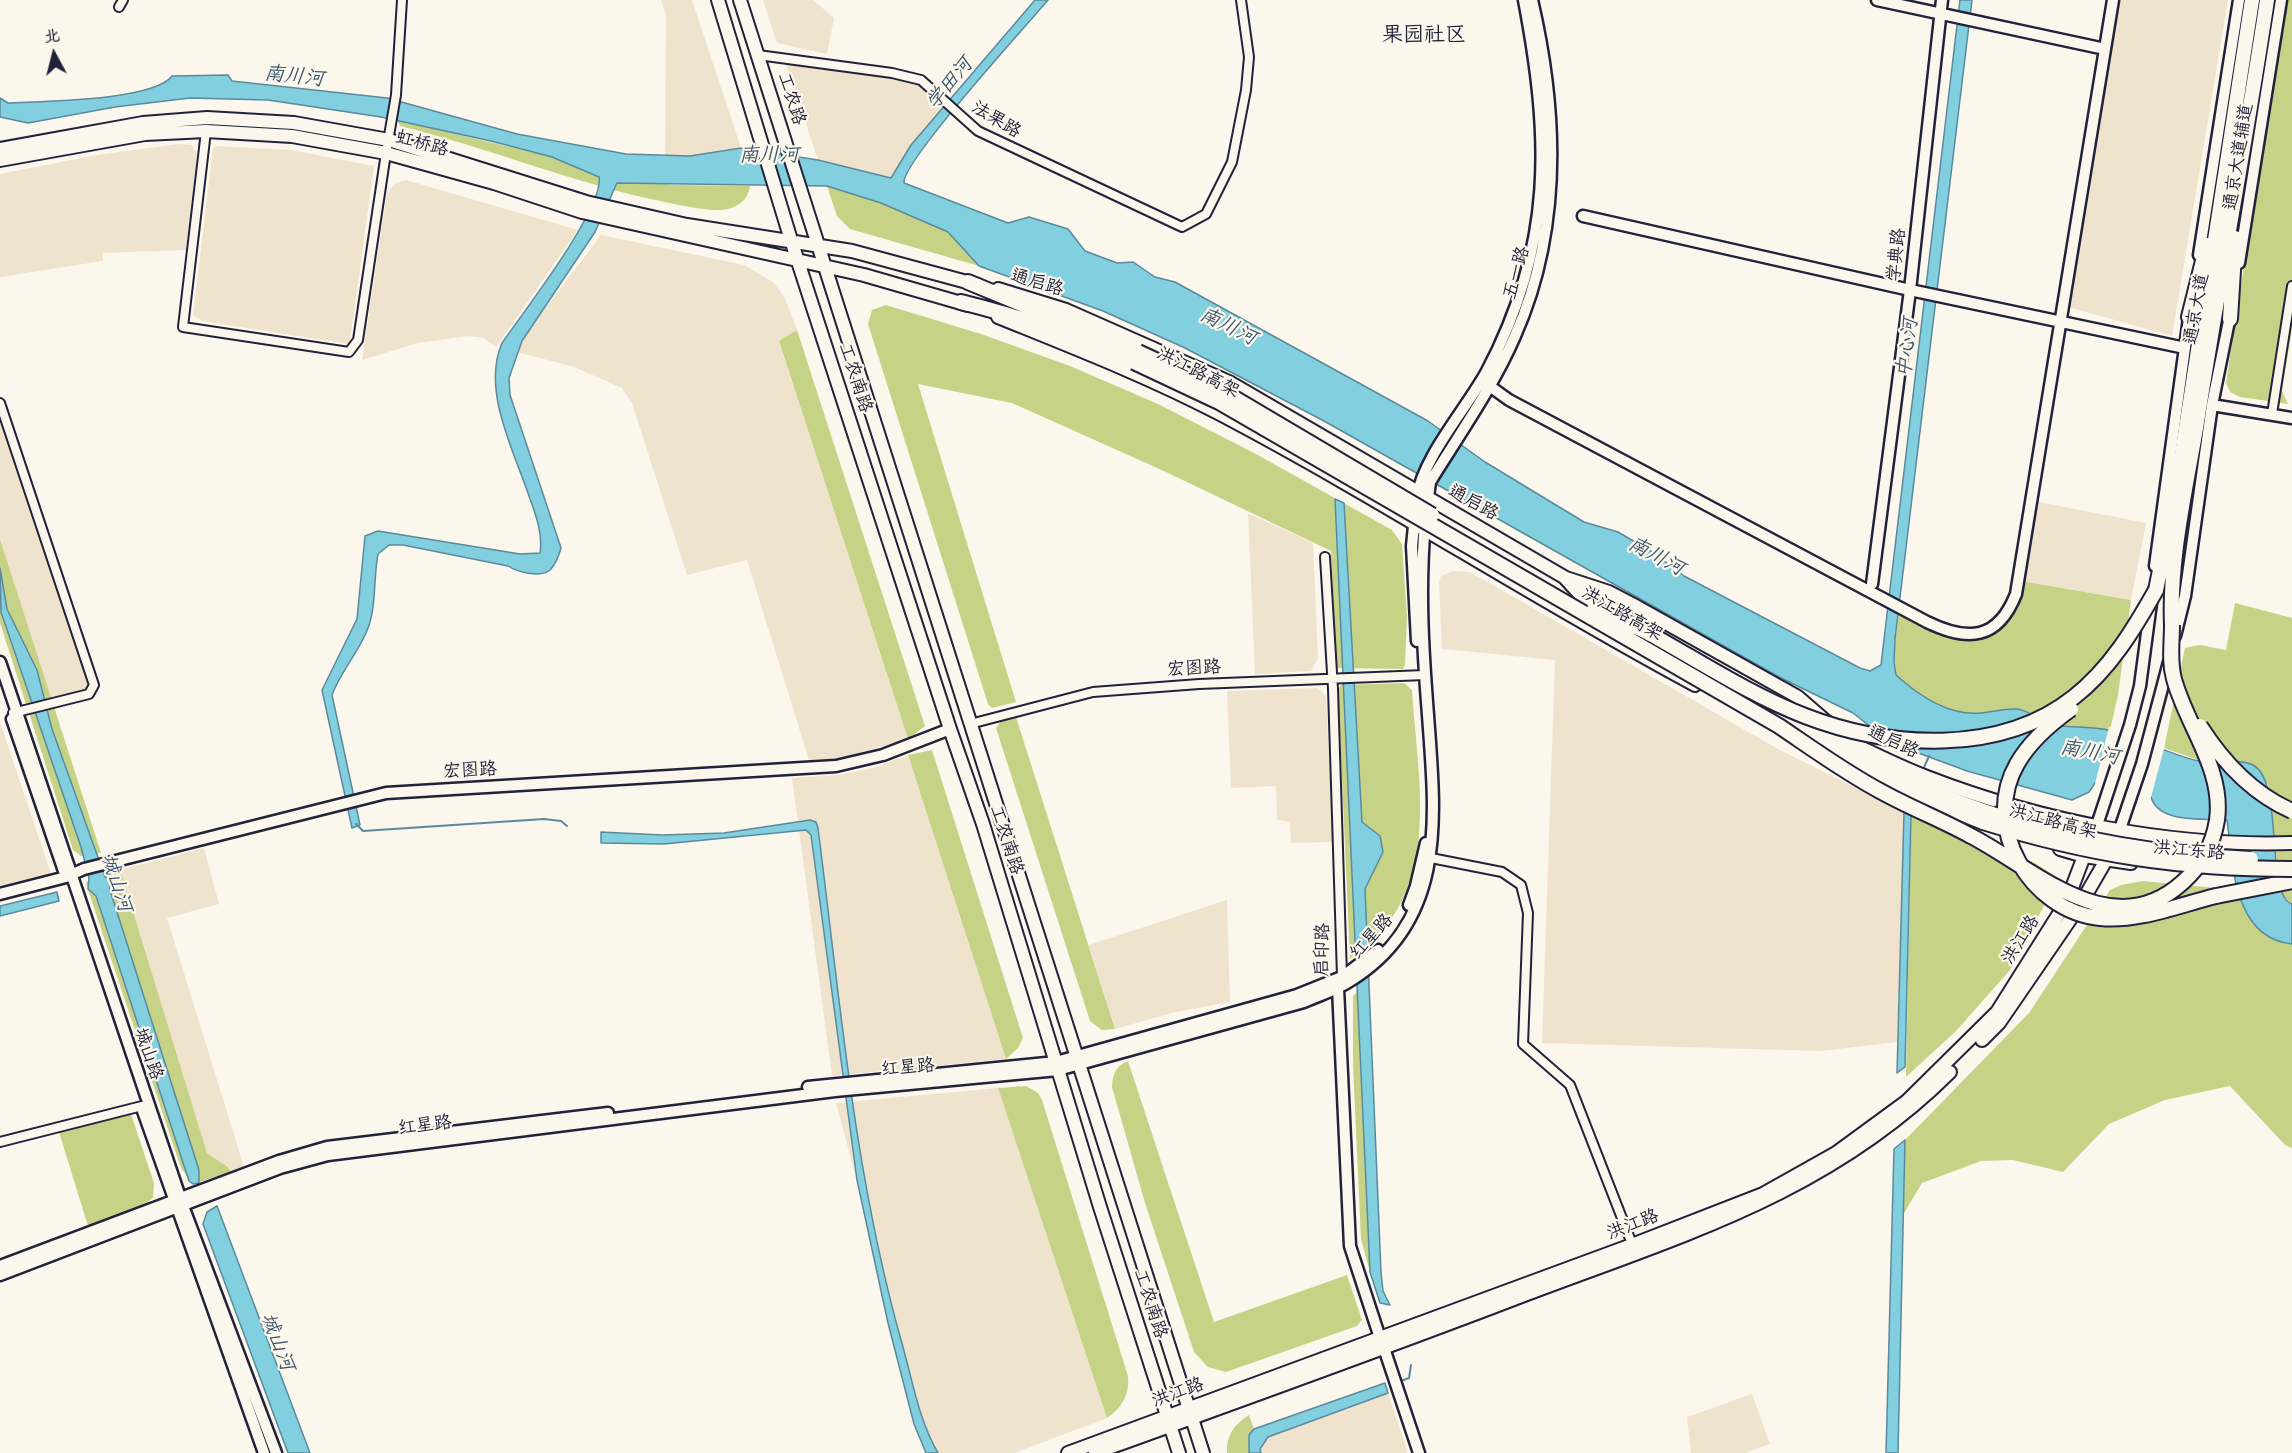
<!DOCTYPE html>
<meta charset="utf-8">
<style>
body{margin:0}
#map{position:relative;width:2292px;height:1453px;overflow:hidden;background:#fbf7ec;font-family:Sriracha,"LXGW WenKai TC",sans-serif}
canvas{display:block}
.north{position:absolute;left:24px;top:24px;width:60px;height:60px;-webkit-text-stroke:4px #fbf7ec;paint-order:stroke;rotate:353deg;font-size:16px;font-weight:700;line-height:24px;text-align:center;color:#22223b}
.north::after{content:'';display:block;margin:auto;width:21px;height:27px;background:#22223b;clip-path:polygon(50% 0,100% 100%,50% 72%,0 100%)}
</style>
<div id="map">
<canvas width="2292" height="1453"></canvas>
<div class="north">北</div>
</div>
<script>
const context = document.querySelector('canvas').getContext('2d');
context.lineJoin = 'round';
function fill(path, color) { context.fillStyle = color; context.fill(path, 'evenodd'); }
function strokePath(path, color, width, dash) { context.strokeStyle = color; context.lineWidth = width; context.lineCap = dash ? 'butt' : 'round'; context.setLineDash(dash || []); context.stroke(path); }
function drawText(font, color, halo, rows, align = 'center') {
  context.font = font + ' Sriracha,"LXGW WenKai TC",sans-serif'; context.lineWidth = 4.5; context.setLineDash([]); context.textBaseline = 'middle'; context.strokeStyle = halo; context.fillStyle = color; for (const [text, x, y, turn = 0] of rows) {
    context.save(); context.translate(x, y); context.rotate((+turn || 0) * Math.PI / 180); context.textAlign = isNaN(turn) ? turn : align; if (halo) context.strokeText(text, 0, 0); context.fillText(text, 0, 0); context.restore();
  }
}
fill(new Path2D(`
 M661,0H692L741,148L714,154L665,156L666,15Z
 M763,0H813L834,18L827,54L777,43Z
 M2113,0H2228L2172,336L2065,306Z
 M785,61L905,79L922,85L946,106L911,145L892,178L818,160Z
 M179,144L192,145L197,154L186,250L103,253V261L0,277V174L97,155Z
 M216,146L291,150L374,166L350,341L348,344L202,321L193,315L213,148Z
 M406,180L578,230L496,347L483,338L468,336L418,343L362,360L387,192L396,183Z
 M601,235L744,265L773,282L785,298L797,330L779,342L908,739L842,758L809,760L747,560L687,575L632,403L622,388L574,367L517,352L522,339Z
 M0,416L91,684L88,689L51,699L0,539Z
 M2034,501L2146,523L2131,600L2021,581Z
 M1248,513L1313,543L1318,658L1311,671L1255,674Z
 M1453,571L1470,572L1778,749L1904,812L1897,1042L1821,1051L1542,1043L1555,660L1442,649L1439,582L1441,576Z
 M1318,688L1326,696L1333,842L1291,843L1290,822L1277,820L1276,786L1231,788L1227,691Z
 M0,722L50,871L48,876L0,887Z
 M908,755L1006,1059L832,1076L792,778L838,775L873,768Z
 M204,848L219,904L167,918L244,1167L231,1172L228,1167L207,1153L120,870Z
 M1227,900L1230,1002L1175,1012L1115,1029L1089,945Z
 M998,1088L1107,1418L1014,1453H930L836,1103Z
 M1388,1393L1408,1453H1261L1260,1449L1268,1437Z
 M1752,1394L1770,1444L1746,1453H1691L1687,1417Z`), '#efe3cd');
fill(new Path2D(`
 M2285,0H2292V329L2282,391L2288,404L2240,397L2230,392L2226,383Z
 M397,120L552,157L589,173L672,185L750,186C748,202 734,210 718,210C696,210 672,203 650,199C566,180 485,147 400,126Z
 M827,186L881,203L948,232L979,266L850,229L837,216Z
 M886,305L981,334L1070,366L1158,404L1256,454L1392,530L1402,544L1407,617L1405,665L1403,669L1336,668L1331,551L1166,472L1012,403L918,384L1016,702L992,708L988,704L868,324L872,310Z
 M797,330L925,726L908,739L779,341Z
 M0,539L101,853L81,856L73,850L0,623Z
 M2021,581L2131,600L2118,695L2110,730C2091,727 2072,728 2054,725C2042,723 2032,711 2021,709C2008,708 1996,712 1984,713C1951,717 1920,696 1896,675L1894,652L1899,614L1931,629L1961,637L2002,624Z
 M2235,603L2292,618V904L2282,894L2279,878L2268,784L2164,748L2185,648L2200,645L2226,650Z
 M1404,683L1412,690C1418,787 1445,895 1350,959L1338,689L1341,685Z
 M1016,717L1115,1029L1102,1030L1090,1021L996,728L1001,721Z
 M932,750L1023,1038L1018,1048L1006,1059L908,755Z
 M1911,814L1981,846L2033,862L2052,874L2055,885L2010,970L1956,1031L1906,1077Z
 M120,869L207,1153L228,1167L231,1172L193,1184L181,1168L86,884L89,878Z
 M2143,881L2237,890L2286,944H2292V1148L2285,1145L2230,1086L2165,1100L2109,1124L2063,1172L2013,1160L1981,1161L1922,1183L1903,1215L1905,1140L2029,1013L2110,890L2121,885Z
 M1358,991L1370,1272L1361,1239L1353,1066V996Z
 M1128,1061L1214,1322L1347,1275L1362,1320L1357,1326L1226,1372L1208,1367L1194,1352L1145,1203L1112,1087C1113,1074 1115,1067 1128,1061Z
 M1026,1086L1038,1093L1042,1100L1128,1376C1130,1394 1122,1408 1107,1418L998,1088Z
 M131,1114L154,1183L153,1198L144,1205L88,1226L59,1132Z
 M1249,1415L1254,1429L1249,1435V1453H1227C1226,1435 1235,1424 1249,1415Z`), '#c6d387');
const water = new Path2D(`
 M1035,0H1048C1027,25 901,163 904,183L1008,223L1029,217L1068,229L1085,251L1117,263L1133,262L1155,277L1175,282L1428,421L1485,462L1584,522L1618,532L1654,553L1684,576L1860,668L1870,671L1881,665L1960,0H1972L1895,639L1894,662L1896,675C1919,696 1949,716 1981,713C1993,712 2005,708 2017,709C2030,710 2040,722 2054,725C2072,728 2090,726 2108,730C2139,737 2169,755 2199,761C2215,765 2237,757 2253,765C2285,782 2264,895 2292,904V944C2233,938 2233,864 2227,820C2203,818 2159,824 2151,797L2095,783L2089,792L2072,800L1967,771L1913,751L1886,739L1853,713L1779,677L1324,421L1185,348L1103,311L979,266L948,232L881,203L827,186L617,183L595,232L522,341L509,378L510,395L561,548C559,555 556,564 550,570C541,578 517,572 508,566L403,545H389L378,554C373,580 377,609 366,633C357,654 340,673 332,695L360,825L352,828L322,690L357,619L365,536L378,531L520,554L540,553C543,535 536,515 530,499C515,453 481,391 502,343C522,314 605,207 599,177L552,157L491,141L381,117L268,100L190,98L115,107L28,123L0,117V98L8,103C41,101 153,101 172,76L228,75L232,81L387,98L517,134L626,154L690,156L741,148L818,160L891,178L911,145Z
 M1335,499L1344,503L1362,822L1380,836L1383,852L1365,889L1381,1272L1383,1291L1390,1305L1380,1303L1370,1272Z
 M0,568L7,609L37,670L52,729L105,877L109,878L110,890L199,1170V1183L193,1184L189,1181L96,896L88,889L89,878L81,847L1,612Z
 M1904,812L1911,814L1905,1067L1897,1073Z
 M810,820L816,822L818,828C840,1000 854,1173 901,1340C912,1377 918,1419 938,1453H926L914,1424L888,1323L857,1180L811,835L806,830L664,844L601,843V832L662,835L724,833Z
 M57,892L59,901L0,916V906Z
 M1905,1140L1898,1453H1886L1894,1149Z
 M217,1206L310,1453H288L203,1224L207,1212Z
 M1385,1383L1388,1393L1268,1437L1260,1449L1261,1453H1249V1435L1254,1429Z`);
fill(water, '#81cfdf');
strokePath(water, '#5b8a9d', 1.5);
fill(new Path2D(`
 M2109,727L2165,745L2150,801L2097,786L2094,788Z`), '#fbf7ec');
strokePath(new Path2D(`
 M1923,770L1929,756
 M356,824L363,831L544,819L561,821L567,826
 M1398,1382L1409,1378L1411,1365`), '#5b8a9d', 2);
const street = new Path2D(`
 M119,7L123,0
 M758,55L892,73L921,80L978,131L1182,227L1206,214L1232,162L1246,90L1249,57L1241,0
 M206,131L183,327L349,352L358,340L386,153L396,95L402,0
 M0,403L94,685L89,694L13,713
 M2272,414L2292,286
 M1325,557L1333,689L1342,977
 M970,724L1093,692L1199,684L1425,675
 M1431,858L1502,872L1521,885L1528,913L1523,1044L1570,1085L1634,1249
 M0,1142L142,1106`);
const secondary = new Path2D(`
 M1877,0L2105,49
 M1583,216L1910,290L2185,348
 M2199,255L2239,0
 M2239,263L2281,0
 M1484,382L1509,400L1927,622C1968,642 1998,640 2016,594L2113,0
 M2212,405L2292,418
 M1417,498C1422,458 1467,408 1487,371C1554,244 1550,137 1524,0
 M1427,505L1430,482C1459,435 1493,387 1515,336C1562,230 1558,111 1532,0
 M1415,516L1412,546L1417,641
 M2155,566L2190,311
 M1872,584L1910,290L1942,0
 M2175,636L2185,596L2212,405L2231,311
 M0,662L183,1206L276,1453
 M12,719L65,874
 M2097,825L2130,725L2140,686L2151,603
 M2120,829L2142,764L2169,662
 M0,894L66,877L84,869L386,793L836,766L883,755L950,729
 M1409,905L1416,886L1426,843
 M1340,983L1338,988L1350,1246L1380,1338
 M808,1087L1056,1062L1297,995L1342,977L1378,950
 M143,1111L264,1453
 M0,1266L279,1161L327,1147L608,1113
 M0,1275L280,1168L328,1155L835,1091L1058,1070L1304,1002C1320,995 1336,990 1350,981C1449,920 1435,814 1428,715C1423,652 1419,587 1425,524
 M1384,1348L1419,1453`);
const primary = new Path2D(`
 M718,0L791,240L950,729L983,824L1100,1207L1179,1453
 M740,0L1203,1453
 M0,149L143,123L207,118L294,123L389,140L586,202L687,225L852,251L978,285
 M0,160L145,134L206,131L292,136L386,153L494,183L582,212L864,275L968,305
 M998,289L1066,310L1229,382L1564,577L1586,601L1604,611
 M998,317C1072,347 1147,376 1218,413C1380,498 1534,599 1695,685
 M1566,578L1609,592L1632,604L1798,697L1828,723
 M1812,723C1850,742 1888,762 1927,777C2041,821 2170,847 2292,843
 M2060,849L2084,856L2131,863
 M1982,1040L1999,1023L2080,905L2109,855
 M1068,1453L1632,1245L1763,1194L1836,1153L1907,1101L1997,1012L2067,901L2087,848
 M1095,1453C1239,1401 1384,1349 1527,1294C1683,1235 1829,1193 1950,1072`);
const highway = new Path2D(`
 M968,282L1138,352
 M961,302C1022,317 1077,336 1134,362
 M2189,317L2207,245
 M2230,319L2235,238
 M2156,590L2176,493L2252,0
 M2172,625C2169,558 2186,488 2197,422C2219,281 2246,141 2267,0
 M1752,698C1832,743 1904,785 1992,814
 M1828,753L1885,783L1983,822
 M2216,896L2292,881`);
strokePath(street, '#22223b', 12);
strokePath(secondary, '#22223b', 15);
strokePath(primary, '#22223b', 16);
strokePath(highway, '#22223b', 18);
strokePath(street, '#fbf7ec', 8);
strokePath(secondary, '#fbf7ec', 10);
strokePath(primary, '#fbf7ec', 12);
strokePath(highway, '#fbf7ec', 14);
const highwayBridge = new Path2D(`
 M1138,352L1224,392L1432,515
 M1134,362L1219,402L1779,726C1813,749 1846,773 1882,792C1911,808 1942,820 1971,836C2035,869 2112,947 2183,882C2201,866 2213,845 2217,820C2224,769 2187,727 2174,679C2169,661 2172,643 2172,625
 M1594,609C1613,619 1634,624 1652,635C1702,663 1751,695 1805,716C1888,748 2000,756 2074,697C2110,669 2134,629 2156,590
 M2071,709C2050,724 2030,741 2017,764C1981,827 2030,911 2100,918C2138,922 2179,905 2216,896
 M2200,726C2223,762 2253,794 2292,811
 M1992,814C2076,840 2163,855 2251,859
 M1983,822C2089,855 2180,869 2292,869`);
strokePath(highwayBridge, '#22223b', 18, []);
strokePath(highwayBridge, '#fbf7ec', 14);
drawText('18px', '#22223b', '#fbf7ec', [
 ["工农路",791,99,72],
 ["法果路",996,120,31],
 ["虹桥路",422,144,15],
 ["通京大道辅道",2239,157,-81],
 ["学典路",1897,255,-84],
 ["五一路",1517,273,-74],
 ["通启路",1037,283,17],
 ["通京大道",2197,309,-80],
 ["洪江路高架",1198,373,27],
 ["工农南路",855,378,72],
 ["通启路",1473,503,29],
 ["洪江路高架",1622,614,30],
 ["宏图路",1194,669,-3],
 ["通启路",1893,742,25],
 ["宏图路",470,771,-3],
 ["洪江路高架",2053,822,15],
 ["工农南路",1006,840,72],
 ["洪江东路",2189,851,5],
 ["红星路",1372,937,-48],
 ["洪江路",2021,940,-58],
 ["启印路",1323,950,-89],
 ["城山路",148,1054,71],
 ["红星路",908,1068,-5],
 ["红星路",425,1126,-7],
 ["洪江路",1633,1225,-21],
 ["工农南路",1150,1304,72],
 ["洪江路",1178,1393,-20]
]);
drawText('italic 20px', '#3e566c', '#fbf7ec', [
 ["南川河",294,77,6],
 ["学田河",950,84,-50],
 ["南川河",769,156],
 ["南川河",1228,327,26],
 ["中心河",1908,348,-83],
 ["南川河",1656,557,28],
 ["南川河",2090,753,11],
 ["城山河",116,883,72],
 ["城山河",277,1342,69]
]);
drawText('21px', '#22223b', '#fbf7ec', [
 ["果园社区",1424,36]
]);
</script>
